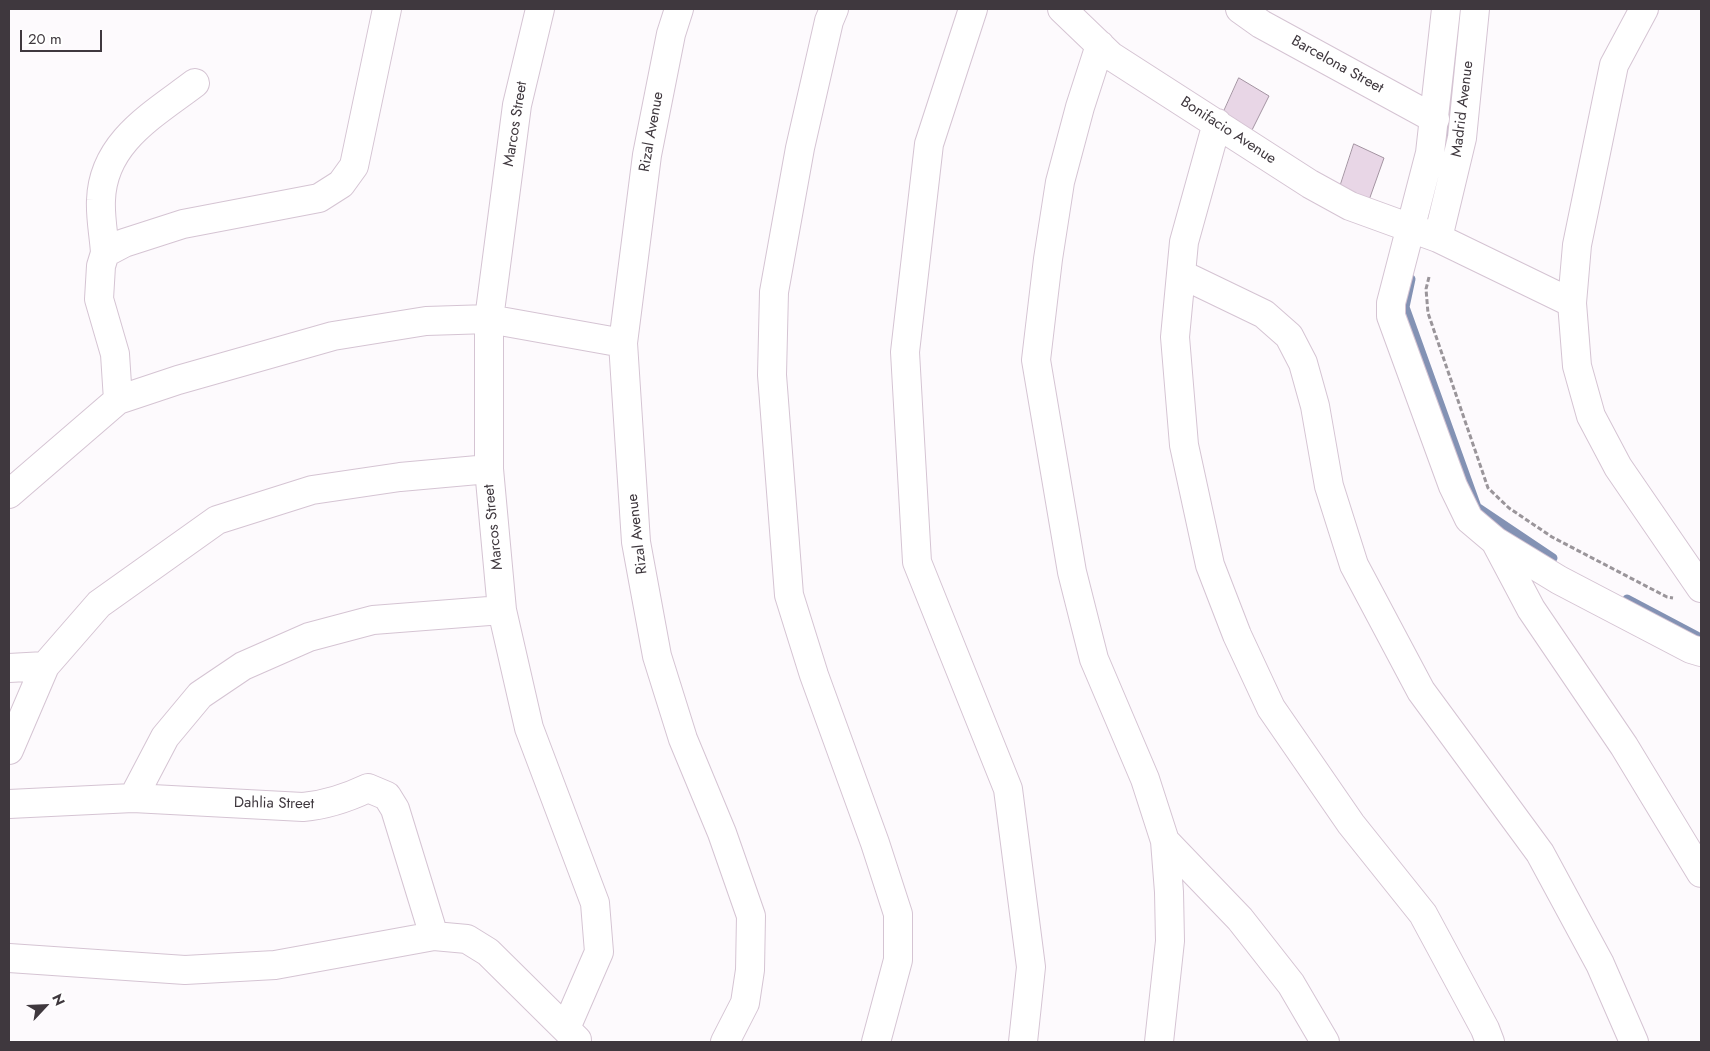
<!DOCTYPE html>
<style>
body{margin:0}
#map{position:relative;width:1710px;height:1051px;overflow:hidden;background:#fdfafd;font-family:Jost,sans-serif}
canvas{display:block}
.frame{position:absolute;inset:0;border:10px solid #3f383e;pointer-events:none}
.north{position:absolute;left:20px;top:981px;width:50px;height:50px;-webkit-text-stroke:4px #fff;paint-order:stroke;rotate:65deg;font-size:14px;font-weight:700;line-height:20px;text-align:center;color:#3f383e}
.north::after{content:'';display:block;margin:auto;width:18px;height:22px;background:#3f383e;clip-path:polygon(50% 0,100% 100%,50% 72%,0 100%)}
.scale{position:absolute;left:20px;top:30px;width:82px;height:22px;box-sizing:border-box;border:2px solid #3f383e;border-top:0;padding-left:6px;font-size:15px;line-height:18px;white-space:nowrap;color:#3f383e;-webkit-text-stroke:4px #fff;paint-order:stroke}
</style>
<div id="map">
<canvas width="1710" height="1051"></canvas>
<div class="frame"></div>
<div class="north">N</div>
<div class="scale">20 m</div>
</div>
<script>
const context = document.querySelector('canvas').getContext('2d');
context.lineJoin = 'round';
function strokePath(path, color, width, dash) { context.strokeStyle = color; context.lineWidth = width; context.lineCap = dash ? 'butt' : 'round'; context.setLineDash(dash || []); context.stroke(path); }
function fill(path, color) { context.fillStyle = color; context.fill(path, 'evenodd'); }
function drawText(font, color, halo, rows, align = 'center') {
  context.font = font + ' Jost,sans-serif'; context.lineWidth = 4; context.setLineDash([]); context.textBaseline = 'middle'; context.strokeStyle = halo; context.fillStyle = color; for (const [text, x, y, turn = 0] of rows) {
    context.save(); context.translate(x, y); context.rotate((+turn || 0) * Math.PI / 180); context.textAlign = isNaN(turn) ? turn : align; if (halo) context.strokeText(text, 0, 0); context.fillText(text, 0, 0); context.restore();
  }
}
strokePath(new Path2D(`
 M1443,159L1454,63
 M1411,279L1405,307L1477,507L1553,558
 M1627,599L1697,636`), '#8392b4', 9);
const building = new Path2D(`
 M1239,78L1269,96L1247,140L1220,120Z
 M1354,144L1384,158L1368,203L1339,190Z`);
fill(building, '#e8d6e6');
strokePath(building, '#a393a1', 1);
const minor = new Path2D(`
 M540,9L517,105L489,319V469L502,610L529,728L595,903L599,952L566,1028
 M679,9L671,34L647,155L623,343L636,542L657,656L683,739L722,833L751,916L750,970L745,1003L725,1042
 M834,9L829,21L800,148L774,292L772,375L789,595L814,675L875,843L898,914V960L876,1042
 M973,9L929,144L905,352L917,562L1008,789L1031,967L1023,1042
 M1062,9L1111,56L1310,184L1350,206L1438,238L1572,303
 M1240,9L1261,24L1435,119
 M1446,9L1430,153L1391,303V316L1453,486L1469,519L1495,541L1559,580L1691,649L1701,652
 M1644,9L1614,65L1577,245L1572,303L1577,366L1591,416L1618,467L1701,588
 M1100,45L1080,107L1060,182L1048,259L1036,360L1072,572L1094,659L1145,779L1165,841L1169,892L1170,941L1159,1042
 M1217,123L1184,242L1175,337L1184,445L1210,565L1237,635L1271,708L1351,824L1423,914L1485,1029L1490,1042
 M1438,238L1462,138L1475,9
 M105,253C104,236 100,217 101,200C103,142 153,115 195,83
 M1181,274L1264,314L1289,336L1303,363L1315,406L1329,486L1354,565L1421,691L1540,853L1600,964L1634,1042
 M118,400L115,354L99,299L101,266L105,253L124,243L183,224L319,198L341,184L354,166L387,9
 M9,494L118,400L178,380L333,336L426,321L489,319L623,343
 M1495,541L1531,609L1624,746L1701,873
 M9,668L45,666
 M9,750L45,666L99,604L217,520L312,490L400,477L489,469
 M133,798L165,737L200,695L243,666L309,637L373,620L502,610
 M9,804L133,798L303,807C326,805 347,798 368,788L387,796L395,809L434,936
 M1165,841L1240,919L1291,984L1325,1042
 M9,958L185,970L275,965L434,936L467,939L488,952L577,1040`);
strokePath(minor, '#d5c4d3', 30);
strokePath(new Path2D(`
 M1429,277L1426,289L1428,313L1488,488L1509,508L1552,537L1667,597L1673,598`), '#9a959a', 3, [5, 2.5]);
strokePath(minor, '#fff', 28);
drawText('15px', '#3f383e', '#fff', [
 ["Barcelona Street",1337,65,29],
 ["Madrid Avenue",1463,109,-83],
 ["Marcos Street",516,124,-81],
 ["Bonifacio Avenue",1228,131,33],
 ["Rizal Avenue",652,132,-80],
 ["Marcos Street",494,527,-96],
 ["Rizal Avenue",638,534,-97],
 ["Dahlia Street",274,804,1]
]);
</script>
